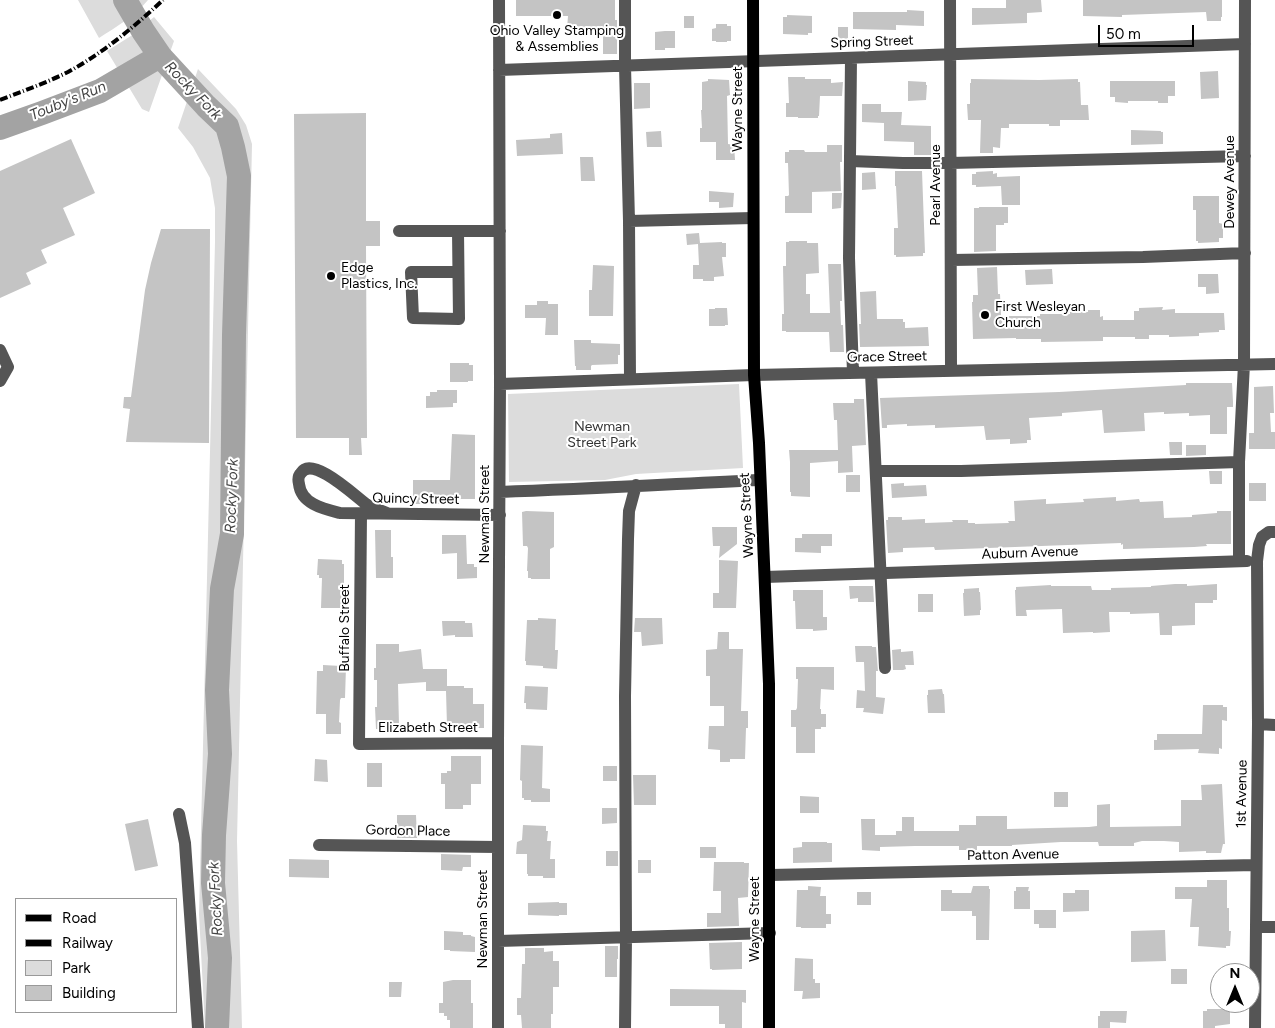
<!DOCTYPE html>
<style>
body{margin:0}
#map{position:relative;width:1275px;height:1028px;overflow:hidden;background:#fff;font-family:Figtree,sans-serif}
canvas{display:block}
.legend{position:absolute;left:15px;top:898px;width:162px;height:115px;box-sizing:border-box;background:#fff;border:1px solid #999;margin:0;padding:6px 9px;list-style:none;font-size:15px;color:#000}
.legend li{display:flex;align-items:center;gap:10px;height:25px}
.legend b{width:25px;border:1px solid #999}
.north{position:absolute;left:1210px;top:963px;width:50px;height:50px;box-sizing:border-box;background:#fff;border:1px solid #999;border-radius:50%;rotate:0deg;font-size:14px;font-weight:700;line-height:20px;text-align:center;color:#000}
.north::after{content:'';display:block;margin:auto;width:18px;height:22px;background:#000;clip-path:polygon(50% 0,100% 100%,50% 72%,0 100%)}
.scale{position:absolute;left:1098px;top:25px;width:96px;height:22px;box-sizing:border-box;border:2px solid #000;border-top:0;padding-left:6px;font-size:15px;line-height:18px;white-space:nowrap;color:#000;-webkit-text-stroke:4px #fff;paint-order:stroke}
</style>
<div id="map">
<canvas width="1275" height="1028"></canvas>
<ul class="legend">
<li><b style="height:6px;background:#000"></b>Road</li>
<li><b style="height:6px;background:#000"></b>Railway</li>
<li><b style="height:14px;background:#dcdcdc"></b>Park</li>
<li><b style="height:14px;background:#c4c4c4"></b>Building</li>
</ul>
<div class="north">N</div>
<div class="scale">50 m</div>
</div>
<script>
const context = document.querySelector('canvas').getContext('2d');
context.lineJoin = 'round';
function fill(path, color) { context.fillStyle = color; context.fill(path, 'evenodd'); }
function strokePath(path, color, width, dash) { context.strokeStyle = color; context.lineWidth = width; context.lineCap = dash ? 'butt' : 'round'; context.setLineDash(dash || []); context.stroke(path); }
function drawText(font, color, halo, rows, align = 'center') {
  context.font = font + ' Figtree,sans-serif'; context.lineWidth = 4; context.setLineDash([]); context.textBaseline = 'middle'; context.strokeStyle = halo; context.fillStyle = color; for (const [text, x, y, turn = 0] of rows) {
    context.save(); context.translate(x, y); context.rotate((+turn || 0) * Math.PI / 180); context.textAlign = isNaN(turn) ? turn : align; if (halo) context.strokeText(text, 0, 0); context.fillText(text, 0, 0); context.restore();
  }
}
fill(new Path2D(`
 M78,0H148C135,16 116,27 99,38Z
 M154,17L174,41L149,112L142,109L107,51L134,34Z
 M198,69L236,109L246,125L252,144L237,841L242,1028H205L199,914L215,242V208L210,178L193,147L178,128Z
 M739,384L743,468L636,474L605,480L509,482L508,394Z`), '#dcdcdc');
strokePath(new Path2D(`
 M125,0L143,31L160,56L206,106L227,126L233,147L239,176L234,335L232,534L222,589L217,690L220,754L214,835L213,883L220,958L217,1028
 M0,128L42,113L100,91L160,56`), '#a3a3a3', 24);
fill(new Path2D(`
 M516,0H615V20H617V54H603V29H567L568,16H516Z
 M1006,0H1041L1042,12L1027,13V23L972,25V8H1006Z
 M1083,0H1222V17H1221V21H1207L1206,12L1122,15V17L1083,16Z
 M907,10L924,11V26L896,25V30L853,29V12H907Z
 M787,15L812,16V33H808V35L783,34V17H787Z
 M684,16H694V28H684Z
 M716,24H727V26H731V41H727V42H716V41H712V29L716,28Z
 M838,27H848V41H838Z
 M665,31H675V48H665V50H655V32Z
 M1218,71L1219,98L1201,99L1200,72Z
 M788,77H805V79H831V83L843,82L842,96H820L819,116H818V118H798V117H786V103H789Z
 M708,79L729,80L730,95L727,96L728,144L734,145L735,160H716V142H700V128H702L701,110H702V82L708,81Z
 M971,79L1039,80L1078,79V82H1080L1081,105H1088L1089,120H1060V126H1049V124H1009V128H1001L1000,148L993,147V153H980L981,120H968L967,104H970V83H971Z
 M908,81L926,82V85H927L926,100L908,101Z
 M1110,81H1175V96H1168V103H1158V101H1128V103L1115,102V97H1110Z
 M634,83H650V108L634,109Z
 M862,104H881V112H902L901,125L931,126V155H914V142L884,141V123L862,122Z
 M366,113V221H380V246H366L367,438H361L362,455H349V438H296L294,114Z
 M1131,130L1161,131V132H1163V144L1131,145Z
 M661,131L662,147H647L646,132Z
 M562,133L563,154L517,156L516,140L550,138V134Z
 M71,139L95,193L63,208L75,235L41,250L47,263L26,273L31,284L0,298V171Z
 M827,145H842V162H840L841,191L812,192V213H785V196H788L789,195L788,163H785V152H789V150H804L805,152H827Z
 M580,157H593L595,181H581Z
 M895,171H922L925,253H923V256L896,257V255H894V228H898L896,186H895Z
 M993,171V174L997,173V177L1020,176V205H1002L1001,186L976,187V185H972V174H976V172Z
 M875,172L876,189L862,190V173Z
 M709,191L734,193L733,207L719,208V202H709Z
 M832,193H842L841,208L832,209Z
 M1193,196H1219V223L1223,224V238H1219V242L1198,243V241H1196V210H1193Z
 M979,207H1008V223H1004V225H996V251L974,252V208H979Z
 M161,229H210L209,443L126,442L130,409L123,408L124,397H131L145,290L151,263Z
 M699,233L700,243L722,242V243H726V257H722L724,276L714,277V281H703V279H693V265H699L698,244L687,245L686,234Z
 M789,241H807V243H818L819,273L806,274V294H810V313H830L828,264H841L842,301H840L841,325H843L844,352H830L829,332H786V331H782V314H784L783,266H786V242H789Z
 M593,265L614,266L613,316H589V290H592Z
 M997,267L998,294H1000L1001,316H1040V314H1070V312H1088V310H1100V317L1103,316V320H1134V311H1139V308L1163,307L1162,310L1175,309V313H1224L1225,330H1219V332L1199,333V336L1169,337V335H1149V339H1135V337H1103V341L1041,342V339H1016V338L973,339L972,302H973V295H978L977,268Z
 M1052,269L1053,284L1026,285L1025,270Z
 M1198,274H1218L1219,293L1206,294V287H1198Z
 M876,291L877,319H903V322H905V328L928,327L929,346L860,347L859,324H861L860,292Z
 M537,301H548V304H558V335H545L546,318H525V305H537Z
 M715,308H727L728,325H725V326H709V309H715Z
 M574,340H591V343L620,344V355H618V364L592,365L591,366V370H576V366H575Z
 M450,363H469V365H473V381H468V382H450Z
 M1186,383H1232L1233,402V407H1227V434H1210V415L1189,416V413L1164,414V412L1144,413L1145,431L1104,433L1102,410L1062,413V416L1029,418L1031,440H1027V443L1010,444V439L986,440L984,426L935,428V425L907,426V424L887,425V428H882L880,398L1059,392L1186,385Z
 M1273,386L1274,413H1270L1271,432H1275V449H1249V433H1254V387Z
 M437,390H457V403H453V407L426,408V396H430V392H437Z
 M854,399H864L866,445L852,446L853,472L838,473V461L810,463V497L791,496V492H790V462L789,450H838L837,420H834L833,403H854Z
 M452,434L475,435V499H449L448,504H413V480H450Z
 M1169,442H1182V455H1170Z
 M1186,445H1206V455L1186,456Z
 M1209,471H1222V484H1210Z
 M846,475H860V492H846Z
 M904,483V486L926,485L927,496L892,498L891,484Z
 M1249,483H1266V501H1249Z
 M1116,497V501L1139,499L1140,502L1163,501L1164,518L1192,517V515L1217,513V511H1231V544H1206L1207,546L1194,547L1123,549V544L1121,545V543L935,550L934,547L903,548V552L888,553L886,520H888V517H902V520L925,519V523L953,522L952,520H968V523H975V524L1009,523L1008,521H1015L1014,501L1046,499V504L1084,502L1083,499Z
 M526,511L554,512V547L550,549V579H531V578H528V571H527L528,548L527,546H523L522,512Z
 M712,527H737V544L719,558L720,546H713Z
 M375,530H391V557H393V578H376Z
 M802,534H832V546H821V553L795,552V538H802Z
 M442,535H466L467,564H474V567H477V578L457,579V553L442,554Z
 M318,559L342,560V564H344V608H321L322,578H319V575H317Z
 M719,560L738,561L736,608H713V593H719Z
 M1175,584H1187V586L1217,584V600H1213V603H1195V625L1172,626V635H1160L1159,613L1130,614V612H1109L1110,632L1093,633V632L1063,633L1062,609L1026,610L1027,616H1016L1015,590H1016V587L1051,585V586H1091L1092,590H1111V588L1151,587V586Z
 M849,586H873L874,602H858V598L850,599Z
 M979,588V592H980L981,610H980V615L964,616L963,593H964V589Z
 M793,590H823V617H827V630L813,631V629H796L795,601H793Z
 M918,594H933V612H918Z
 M538,618L556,619L555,650H558L557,669L543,668V666L526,665V661H525L527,620H538Z
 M635,618H662L663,644L642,646L641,632H634Z
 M442,621H465V623H472L473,637H455V635L443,636Z
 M718,632H729V649H743L741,711H748V728H746L745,759H730V762H720V750L708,749L709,726H724V706H710V676H706V650L717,649Z
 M376,644H399V652L421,649L423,669H447V686H464V688H473V704H484V728H462V726H447L446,691H426V682L398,684L399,725L390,724V729H376L375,707H377V680H374V668H376Z
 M855,646H872V647H876L878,671H876V697L885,698L883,714L863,712L864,708H856L857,690L865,691L864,662H856Z
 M901,649V652L913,651L914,665H905L906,669L903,670H893L892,650Z
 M323,665L341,666V667H346L345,698H341L340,700L339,722L341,723V734H326V714H316L317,671H323Z
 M796,667H834V690L821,689L820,709H821V714H826V727H821V729H815V753H796V727H791V710H796L797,708L798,679H796Z
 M525,686L548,687L547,710L526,709V703H524Z
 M942,689L943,694H944L945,713H928L927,695H928V690Z
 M1203,705H1223V707H1227V721L1222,720V749L1219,748V754L1198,753L1199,749L1154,750V740H1157V734H1202Z
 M521,745L543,746L542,788L550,789V802H531V800H524V798H522V781L520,780Z
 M451,756H481V784H471V805H463V809H445V784H441V773H447V771H451Z
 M315,759L327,760L328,782L314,781Z
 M367,763H382V787H367Z
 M603,766H617V781H603Z
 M633,775H656V805H634Z
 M1222,784L1225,844H1223L1221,853H1206V851L1179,852V842L1164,841H1142L1134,843V846H1099L1098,842H1061L1012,845V846H977V850H959V846H915L880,847V851L862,850L861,819H875V835H896V831H902V817H914V831H959V825H976V816H1007V829L1089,827L1097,826V805L1110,804V827L1181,826V800H1202L1201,785Z
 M1054,792H1068V807H1054Z
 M800,796L819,797V813H800Z
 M602,808H617V823L602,824Z
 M397,815H416L417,838H397Z
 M148,819L158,866L135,871L125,824Z
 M523,825L546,826V831H548L547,841H551L550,859H555V878H543V876H528V874H527V854H516L517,842L522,840Z
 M802,842H827V843H832V862L793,863V848L802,847Z
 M700,847H716V858H700Z
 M606,851H618V866H606Z
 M441,854L471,855V867H463L462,871L441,870Z
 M289,859L329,860V878L289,877Z
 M638,860H651V873H638Z
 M714,862H744V863H749L748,897L738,898L739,926L707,927V913H721V891H713Z
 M1207,880H1227V908H1229V931H1231L1230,946H1226V948L1198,946L1199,927H1190L1192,899H1175V887H1207Z
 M808,886L821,887L820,896H826V914H831V924H826V928H801V927H796L797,890H808Z
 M973,886H989V889H990L989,940H976V916H972V911H941V890H952V893H971Z
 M1016,887H1029L1028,891H1030V909H1014V891H1016Z
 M1075,890H1089V911L1063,912V893H1075Z
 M857,892H871V905H857Z
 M559,902V903H567V915H559V916L528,915V903Z
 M1034,910H1056V928H1039V924H1034Z
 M1165,930L1166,961L1131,962V931Z
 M444,931L463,932V935H471V936L475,937V952L450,951V950H444Z
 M742,942V969L712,970V969H710L709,943Z
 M605,946H618V959H617V977H605Z
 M525,948H544V952L553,951V961H559V987H553V1014H551V1028H522L521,1015H517V998H521L522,964H525Z
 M795,958L813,959V979H815V983H820V998L802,999L803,991H794Z
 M1171,969H1187V984H1171Z
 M453,980H471V1003H473V1028H450V1020H447V1016H444V1013H439V1003H443V982Z
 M389,982H402L401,997H389Z
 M670,989L746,990V1003L742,1002V1028H725V1024H719V1006H670Z
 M1207,1009H1226V1011H1230V1024L1215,1026V1028H1203V1011H1207Z
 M1100,1011H1127L1126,1023L1110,1022V1028H1098V1016H1100Z`), '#c4c4c4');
strokePath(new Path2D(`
 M625,0V66L629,221L630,379
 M950,0L951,371
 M851,58L849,258L853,373
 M499,70L1245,44
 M850,161L903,163H950L1245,156
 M629,221L753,218
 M399,231H500
 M458,231L459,319L413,318L411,272H458
 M951,260L1143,257L1245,253
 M0,350L8,367L0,381
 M871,373L885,668
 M500,384L754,375L1275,364
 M876,471H961L1239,462
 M500,492C587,489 674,484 760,480
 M361,513L359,744L498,743
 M387,513C380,510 372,508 366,504C355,496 312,455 301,473C298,476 298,480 299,484C301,504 324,509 340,513L500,515
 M1239,561V462L1244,364L1245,0
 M765,577L1247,561
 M1258,724L1275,725
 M179,814L185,843L198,1028
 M319,845L498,847
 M770,875L1256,865
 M1256,927H1275
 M498,941L770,933
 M498,1028V743L500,384L499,0
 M625,1028L626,938L625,696L628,539L629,511L636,485
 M1255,1028L1258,724L1257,561L1259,545L1262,537L1269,532H1275`), '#555', 12);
strokePath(new Path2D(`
 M753,0L754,375L759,443L769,684V1028`), '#000', 12);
strokePath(new Path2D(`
 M0,100C23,91 46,83 68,72C103,53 134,27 163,0`), '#000', 4, [8, 2.5, 1, 2.5]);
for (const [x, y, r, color] of [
 [557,15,5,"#000"],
 [331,276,5,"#000"],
 [985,315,5,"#000"]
]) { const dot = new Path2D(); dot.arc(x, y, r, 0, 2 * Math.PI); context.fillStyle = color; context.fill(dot); strokePath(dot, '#fff', 2); }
drawText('14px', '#000', '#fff', [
 ["Ohio Valley Stamping",557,31,"center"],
 ["& Assemblies",557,47,"center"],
 ["Edge",341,268],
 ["Plastics, Inc.",341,284],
 ["First Wesleyan",995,307],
 ["Church",995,323]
], 'left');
drawText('14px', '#000', '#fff', [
 ["Spring Street",872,42,-2],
 ["Wayne Street",738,109,-90],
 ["Dewey Avenue",1230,182,-90],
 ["Pearl Avenue",936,185,-90],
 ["Grace Street",887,357,-1],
 ["Quincy Street",416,499,1],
 ["Newman Street",485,514,-90],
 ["Wayne Street",747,515,-93],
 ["Auburn Avenue",1030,553,-2],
 ["Buffalo Street",345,628,-90],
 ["Elizabeth Street",428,728],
 ["1st Avenue",1242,794,-89],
 ["Gordon Place",408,831,1],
 ["Patton Avenue",1013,855,-1],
 ["Newman Street",483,919,-90],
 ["Wayne Street",755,919,-90]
]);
drawText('14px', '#333', '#fff', [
 ["Newman",602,427],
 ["Street Park",602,443]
]);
drawText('italic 15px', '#444', '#fff', [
 ["Rocky Fork",193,91,46],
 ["Touby's Run",68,101,-22],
 ["Rocky Fork",232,496,-88],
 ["Rocky Fork",216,899,-93]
]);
</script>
